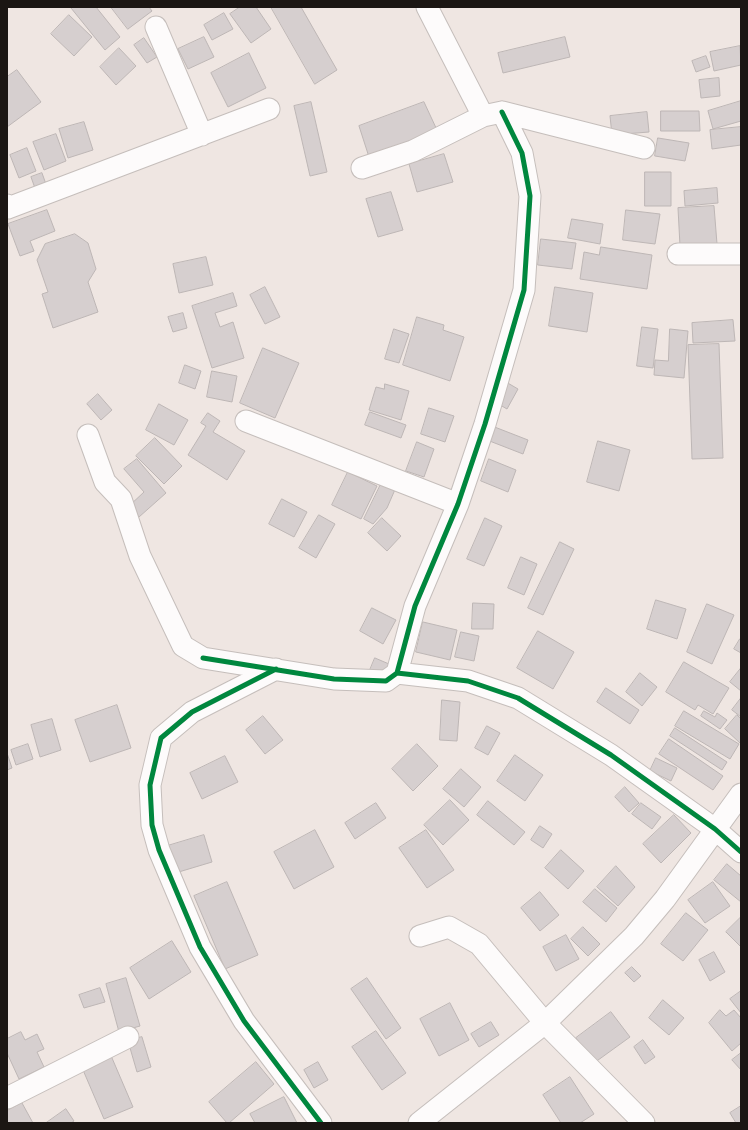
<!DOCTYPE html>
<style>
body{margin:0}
#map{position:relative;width:748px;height:1130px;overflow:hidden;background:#efe6e2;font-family:"Space Grotesk",sans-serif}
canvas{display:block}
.frame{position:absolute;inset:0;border:8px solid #1b1613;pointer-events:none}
</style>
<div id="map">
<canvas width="748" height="1130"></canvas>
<div class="frame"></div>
</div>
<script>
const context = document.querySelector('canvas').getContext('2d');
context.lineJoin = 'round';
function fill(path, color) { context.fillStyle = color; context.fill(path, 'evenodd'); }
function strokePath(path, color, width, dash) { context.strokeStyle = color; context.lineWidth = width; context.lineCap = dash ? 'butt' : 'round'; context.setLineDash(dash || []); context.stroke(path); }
const building = new Path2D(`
 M73,7H96L120,37L105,50L71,8Z
 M111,7H149L152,11L128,29Z
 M240,7H256L271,29L251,43L230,14Z
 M271,7H301L337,70L315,84Z
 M224,13L233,29L212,40L204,25Z
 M69,15L92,37L74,56L51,34Z
 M204,37L214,57L188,69L178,49Z
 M565,37L570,57L503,73L498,53Z
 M144,38L157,57L147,63L134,45Z
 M740,46L741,65L714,71L710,52Z
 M119,48L136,66L116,85L100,67Z
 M249,53L266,88L228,107L211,73Z
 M706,56L710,67L696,72L692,61Z
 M17,70L41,102L7,127V77Z
 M719,78L720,96L701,98L699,80Z
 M741,101V121L713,129L708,111Z
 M311,102L327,172L310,176L294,106Z
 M424,102L437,130L369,157L359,126Z
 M661,111H699L700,131H661Z
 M647,112L649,132L612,135L610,116Z
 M84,122L93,150L68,158L59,129Z
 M741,127V145L712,149L710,130Z
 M56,134L66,161L44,170L33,142Z
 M658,138L689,143L685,161L655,156Z
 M27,148L36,171L19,178L10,155Z
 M444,154L453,182L417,192L409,164Z
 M645,172H671V206H645Z
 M42,173L47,187L36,191L31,177Z
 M717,188L718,203L685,206L684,191Z
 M391,192L403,230L378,237L366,199Z
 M714,206L717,244L680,246L678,208Z
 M47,210L55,231L30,241L34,251L20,256L8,224Z
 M626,210L660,214L655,244L623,240Z
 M572,219L603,224L600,244L568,238Z
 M75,234L88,243L96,269L88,282L98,312L53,328L42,294L48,292L37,260L45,244Z
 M541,239L576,243L572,269L538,265Z
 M601,247L652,255L647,289L580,279L584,252L599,255Z
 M206,257L213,285L179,293L173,264Z
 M265,287L280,317L265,324L250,295Z
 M555,287L593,293L587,332L549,326Z
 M233,293L237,306L215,313L220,327L233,322L244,358L212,368L192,306Z
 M183,313L187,328L173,332L168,317Z
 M417,317L444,325L443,330L464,337L450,381L403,365Z
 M733,320L735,341L693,343L692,323Z
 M642,327L658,329L653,368L637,366Z
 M394,329L409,334L399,363L385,359Z
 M670,329L688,331L684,378L654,375L655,360L668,361Z
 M719,344L723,458L692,459L688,345Z
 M263,348L299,363L275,418L240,403Z
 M185,365L201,371L195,389L179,383Z
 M212,371L237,376L232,402L207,397Z
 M506,382L518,389L507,409L495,402Z
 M385,384L409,391L401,420L369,410L376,387L384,389Z
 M98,394L112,410L101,420L87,404Z
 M159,404L188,420L174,445L146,430Z
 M429,408L454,416L445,442L421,434Z
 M370,412L406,425L401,438L365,425Z
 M208,413L220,421L213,432L245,451L227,480L188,455L206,426L201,423Z
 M492,426L528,440L523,454L487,440Z
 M155,438L182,466L164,484L136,456Z
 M598,441L630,450L619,491L587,482Z
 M417,442L434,449L424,477L406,471Z
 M137,459L166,493L139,517L129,506L144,492L124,469Z
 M489,459L516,470L508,492L481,481Z
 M348,472L377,486L361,519L332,505Z
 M383,480L397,485L387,508L373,524L364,519Z
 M282,499L307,512L294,537L269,524Z
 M319,515L335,524L316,558L299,548Z
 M382,518L401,536L387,551L368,533Z
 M485,518L502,526L484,566L467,559Z
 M560,542L574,549L543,615L528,608Z
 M521,557L537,564L524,595L508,588Z
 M656,600L686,609L677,639L647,629Z
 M473,603L494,604L493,629H472Z
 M707,604L734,615L712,664L687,652Z
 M372,608L396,620L383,644L360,631Z
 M423,622L457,630L450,660L416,652Z
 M538,631L574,652L553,689L517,668Z
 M461,632L479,636L474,661L455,657Z
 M740,639H741V653L734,649Z
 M375,658L389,664L385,675L370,670Z
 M684,662L729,688L713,714L698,705L695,710L666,692Z
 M741,668V691L730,682Z
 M640,673L657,687L642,706L626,692Z
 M606,688L639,710L630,724L597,702Z
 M741,698V717L732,710Z
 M442,700L460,702L457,741L440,740Z
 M117,705L131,748L90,762L75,720Z
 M684,711L739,744L730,759L675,726Z
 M704,711L715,717L717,713L727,720L720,729L701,716Z
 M737,715L741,719V744L725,729Z
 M263,716L283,740L265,754L246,730Z
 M52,719L61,750L40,757L31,725Z
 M487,726L500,733L488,755L475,748Z
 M675,728L727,762L722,770L670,736Z
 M669,739L723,776L713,790L659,754Z
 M28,744L33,759L16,765L11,750Z
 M417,744L438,766L413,791L392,769Z
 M7,753L12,768L7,770Z
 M515,755L543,775L525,801L497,781Z
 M225,756L238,782L202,799L190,773Z
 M656,758L677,768L671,781L650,771Z
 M461,769L481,787L464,807L443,789Z
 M625,787L639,803L629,812L615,797Z
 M450,800L469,820L443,845L424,825Z
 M488,801L525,832L514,845L477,815Z
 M376,803L386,818L355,839L345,823Z
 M641,803L661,817L652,829L632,814Z
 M674,815L691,833L661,863L643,844Z
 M540,826L552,834L543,848L531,840Z
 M315,830L334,867L294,889L274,852Z
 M426,830L454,870L427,888L399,848Z
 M204,835L212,862L172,874L164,847Z
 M561,850L584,871L568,889L545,868Z
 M727,864L741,876V902L714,880Z
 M616,866L635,887L618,906L597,887Z
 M227,882L258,955L225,969L194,896Z
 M713,882L730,906L705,923L688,900Z
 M595,889L617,908L606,922L583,902Z
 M540,892L559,915L540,931L521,908Z
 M686,913L708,930L683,961L661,944Z
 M741,917V947L726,932Z
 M583,927L600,944L588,956L571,939Z
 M566,935L579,959L556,971L543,947Z
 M172,941L191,972L149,999L130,968Z
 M714,952L725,972L710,981L699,960Z
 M632,967L641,976L634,982L625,973Z
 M126,978L140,1026L119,1032L106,984Z
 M367,978L401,1028L386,1039L351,989Z
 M100,988L105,1002L84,1008L79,995Z
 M741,991V1013L730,999Z
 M663,1000L684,1018L669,1035L649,1018Z
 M450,1003L469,1040L439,1056L420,1019Z
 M720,1010L726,1016L734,1010L741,1018V1043L732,1051L709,1023Z
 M611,1012L630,1037L594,1063L576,1038Z
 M491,1022L499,1035L479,1047L471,1034Z
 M376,1031L406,1073L382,1090L352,1047Z
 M21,1032L25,1040L37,1034L44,1049L37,1052L44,1067L19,1079L7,1053V1039Z
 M142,1037L151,1067L137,1072L128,1041Z
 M643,1040L655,1057L645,1064L634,1047Z
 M109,1051L133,1107L104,1119L80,1063Z
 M741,1053V1070L732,1060Z
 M256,1062L274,1084L229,1123H227L209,1102Z
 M318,1062L328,1080L314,1088L304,1070Z
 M570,1077L594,1114L580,1123H561L543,1095Z
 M284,1097L297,1123H255L250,1114Z
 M22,1103L33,1123H7V1111Z
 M741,1106V1123H736L730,1113Z
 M66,1109L74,1121L71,1123H46Z`);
fill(building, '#d6cfcf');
strokePath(building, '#bdb6b5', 1);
const minor = new Path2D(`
 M427,7L483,116
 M156,27L202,135
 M362,168L413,151L483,116L502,112L644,148
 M7,205L8,208L269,109
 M678,254H741
 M246,421L458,504
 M88,435L105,482L121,499L140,556L183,646L203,658L334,679L386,681L397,673L468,681L518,698L611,755L715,829L741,852
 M276,669L192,712L161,738L150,785L152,825L159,850L200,947L244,1021L321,1123
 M397,673L415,606L458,504L485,424L524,290L530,196L522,153L502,112
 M420,936L449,927L479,944L545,1023L644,1123
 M7,1098L128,1037
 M419,1123L545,1023L634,936L665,899L741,794`);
strokePath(minor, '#c5bebb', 23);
strokePath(minor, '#fdfbfb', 21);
strokePath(new Path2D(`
 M203,658L334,679L386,681L397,673L468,681L518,698L611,755L715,829L741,852
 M276,669L192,712L161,738L150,785L152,825L159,850L200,947L244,1021L321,1123
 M397,673L415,606L458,504L485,424L524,290L530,196L522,153L502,112`), '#00873e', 5);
</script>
